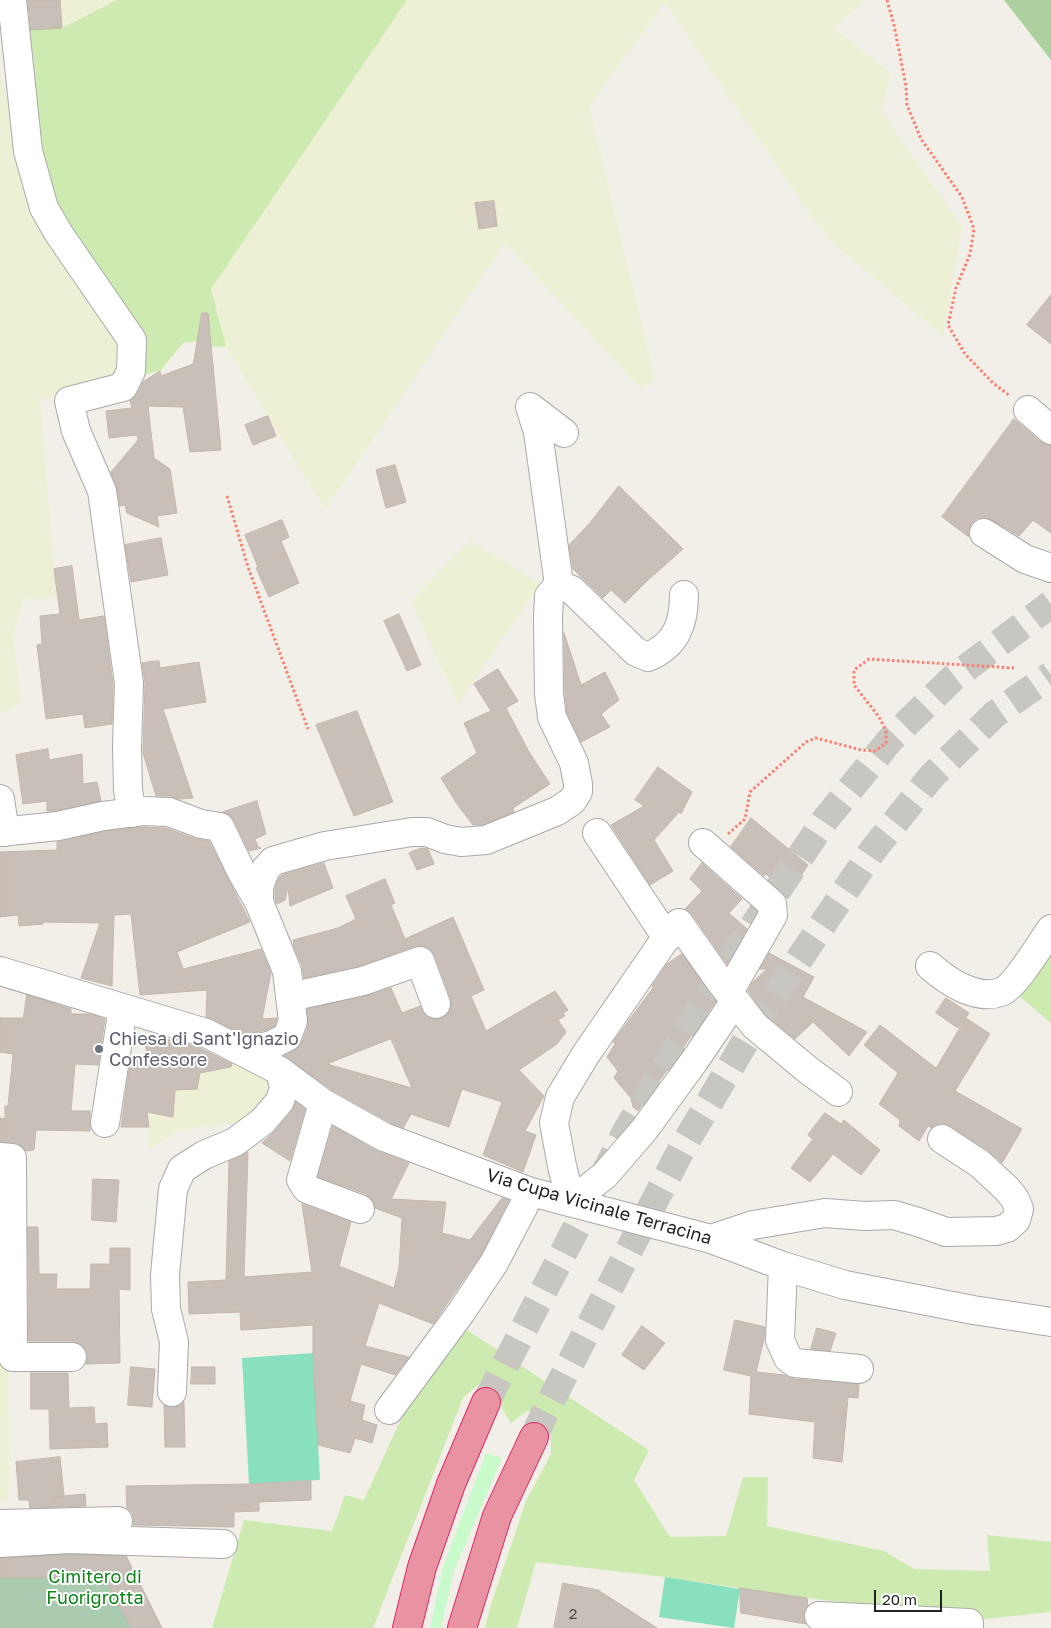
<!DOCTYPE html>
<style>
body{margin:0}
#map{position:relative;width:1051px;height:1628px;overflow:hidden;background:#f2efe9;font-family:"Golos Text",sans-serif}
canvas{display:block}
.scale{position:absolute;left:874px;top:1590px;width:68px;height:22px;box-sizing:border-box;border:2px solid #222;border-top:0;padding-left:6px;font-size:15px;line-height:18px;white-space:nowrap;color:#222;-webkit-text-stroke:4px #fff;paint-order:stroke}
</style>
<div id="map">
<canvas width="1051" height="1628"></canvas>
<div class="scale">20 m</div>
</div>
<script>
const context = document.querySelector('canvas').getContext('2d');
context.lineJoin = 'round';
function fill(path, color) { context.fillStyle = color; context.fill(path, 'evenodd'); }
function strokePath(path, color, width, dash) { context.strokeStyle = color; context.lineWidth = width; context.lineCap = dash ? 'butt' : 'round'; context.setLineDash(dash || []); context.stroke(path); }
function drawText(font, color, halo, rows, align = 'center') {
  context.font = font + ' "Golos Text",sans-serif'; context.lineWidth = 4; context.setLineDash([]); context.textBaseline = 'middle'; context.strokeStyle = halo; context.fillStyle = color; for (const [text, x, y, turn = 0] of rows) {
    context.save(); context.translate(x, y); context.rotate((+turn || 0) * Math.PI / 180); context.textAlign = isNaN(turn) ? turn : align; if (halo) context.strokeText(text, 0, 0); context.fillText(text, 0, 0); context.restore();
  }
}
fill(new Path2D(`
 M60,0H117L62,28Z
 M406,0H866L833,28L890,72L882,113L962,227L943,336L828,239L738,110L665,2L589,106L655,380L641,389L505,243L325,510L226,347L210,289L288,171Z
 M0,68L12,125L54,251L122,347L120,380L40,400L54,569L58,596L23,600L13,635L21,703L0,714Z
 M470,540L540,584L458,704L411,601Z
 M234,1053L272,1072L270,1100L241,1122L177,1131L148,1150L149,1127L147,1112L173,1117L175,1090L200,1073L231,1067Z
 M0,1243H7L9,1474L8,1501L0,1500Z`), '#eef0d5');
fill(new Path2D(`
 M117,0H407L211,289L226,347L211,346L197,341L183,343L160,371L137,376L50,204L19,31L62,28Z
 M1051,944V1023L1018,995Z
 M461,1326L649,1450L634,1480L670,1537L726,1536L743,1477H768L767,1526L884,1551L914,1569L990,1571L987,1535L1051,1542V1612L985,1619L807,1598L665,1577L536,1562L517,1628H485L492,1601L526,1501L551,1454V1426L545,1412L527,1411L511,1423L502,1409L493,1388L482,1381L463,1398L373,1628H212L244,1520L332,1531L345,1495L364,1500L402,1417Z`), '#cdebb0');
fill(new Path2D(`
 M1004,0H1051V60Z`), '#add19e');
fill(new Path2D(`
 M121,1545L162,1628H0V1552Z`), '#aacbaf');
fill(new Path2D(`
 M486,1453L502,1458L454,1571L441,1628H430L443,1567Z`), '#c8facc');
fill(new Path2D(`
 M313,1353L320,1480L249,1484L242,1358Z
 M665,1577L740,1589L734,1628L659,1617Z`), '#88e0be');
const building = new Path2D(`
 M28,0H60L62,28L31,30Z
 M494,201L497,226L479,229L475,203Z
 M1051,295V344L1027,325Z
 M202,313H208L221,450L190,452L183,407L148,406L154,458L170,469L177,513L157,516L159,527L127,513L125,505L120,506L117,489L111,472L138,440L137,435L109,438L106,411L132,408L130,401L137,394L143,382L160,371L161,376L193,364Z
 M268,416L276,436L253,445L245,425Z
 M1014,419L1041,442L1051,445V533L1033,520L1019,536L992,520L984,517L976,519L971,524L968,532L969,537L942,517Z
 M395,465L406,502L386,508L376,470Z
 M619,486L683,549L648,580L625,603L611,590L603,598L573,569L569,545L589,524Z
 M282,520L289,537L281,541L299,583L269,597L256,568L258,567L245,535Z
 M161,538L168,575L131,582L125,545Z
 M72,566L79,620L104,616L113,684L112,724L85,728L83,714L46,719L37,645L42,644L40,616L60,614L54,569Z
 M399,614L421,665L407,671L384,621Z
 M564,633L581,685L605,672L619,700L601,714L610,727L581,742L567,713L565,693Z
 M159,661L160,668L199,662L206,702L163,709L193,798L179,799L170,796H156L143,753L145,683L142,663Z
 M498,669L518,701L506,708L529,752L550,784L513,808L514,812L482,825H473L457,804L441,778L477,753L464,723L491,711L474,684Z
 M357,711L393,802L354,816L316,725Z
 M48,749L49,760L82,754L83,784L97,782L101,801L54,811H47V801L23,804L16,755Z
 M658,767L692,792L681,814L679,812L654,840L673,871L650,885L611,825L644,806L635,800Z
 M257,801L266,834L255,839L258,847L261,848L249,851L234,820L230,815L223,812Z
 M751,818L808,865L789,894L766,874L764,876L731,847Z
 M144,827L166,828L196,839L209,841L250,922L177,952L183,969L261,949L271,973L262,1019L277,1018L275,1026L266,1030L245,1035L206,1017L207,990L140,995L131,914L114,915L112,986L81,978L100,923L43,922V924L19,926L18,915L0,917V852L57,850V842L106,831Z
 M422,848L428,849L434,864L417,870L409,853Z
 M324,863L333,888L290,906L288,887L285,900L277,904L275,899V890L277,882L279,881H278L279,878L282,875Z
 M702,863L742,899L729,913L747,929L727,964L692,914L685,909L702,891L690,879Z
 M385,879L395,903L391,905L405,939L453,917L484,990L471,996L486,1031L555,991L568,1010L563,1013L565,1016L558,1020L566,1032L557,1044L519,1070L544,1096L525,1131L536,1135L523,1172L483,1155L502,1102L462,1089L449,1127L411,1114L403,1128L391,1123L332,1090L284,1056L294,1051L302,1042L308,1026L307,1009L366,996L391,988L402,1013L420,1006L426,1016L433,1019L442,1018L448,1014L451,1006V999L435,956L430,949L423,946H415L359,966L304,978L302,965L294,947L293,940L338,928L356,919L346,896ZM391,1039L412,1088L327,1064Z
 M769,953L814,977L803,997L867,1032L849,1056L813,1022L795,1039L766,1015L748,991L752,983L767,969H760Z
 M682,954L716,1001L638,1111L633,1107L631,1098L614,1078L618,1071L607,1057L615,1044L613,1042L653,988L652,986L667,964Z
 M27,995L71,1009V1014H90L105,1019L98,1065L75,1064L71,1111H90V1131L36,1130L34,1150L26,1151L20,1145L0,1142V1118L5,1119V1106H8L13,1054L0,1052V1018H23Z
 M946,998L969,1013L958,1028L936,1013Z
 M966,1018L990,1034L955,1091L1022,1129L1002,1163L989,1151L950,1126L942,1123L935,1125L932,1128L928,1126L919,1141L899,1126L900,1120L879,1104L898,1073L864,1045L880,1025L936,1068Z
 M145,1036L177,1041L200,1048L232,1064L231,1067L200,1073L197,1089L175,1090L173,1117L147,1112L149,1127H121L131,1057L147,1058Z
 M296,1102L305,1109L290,1161L262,1143L275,1131L292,1111Z
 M825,1113L841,1124L844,1120L880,1150L861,1175L833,1154L810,1182L791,1168L813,1139L808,1135Z
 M333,1126L377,1151L409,1163L391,1199L446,1202L442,1233L470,1240L502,1198L509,1200L481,1255L433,1324L379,1303L365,1346L409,1357L395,1375L361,1364L350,1401L365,1405L362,1420L377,1425L372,1443L355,1438L350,1453L318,1445L313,1353V1325L241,1330L240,1312L189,1314L188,1282L226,1280L229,1161L248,1152L244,1277L312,1272L302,1204L351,1222L339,1266L394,1288L399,1268L402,1218L375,1208L372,1200L366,1194L318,1177Z
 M93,1179L119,1180L116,1222L92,1220Z
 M28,1227H38L39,1274H57L56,1289H90L91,1264H110V1248H130V1290L119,1289L120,1363L86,1364L88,1357L86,1350L80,1344L72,1341H29Z
 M735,1320L765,1327L764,1339L756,1372L784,1375L794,1379L859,1384L858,1398L848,1397L842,1462L813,1458L815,1422L749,1414L751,1376L724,1370Z
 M642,1326L665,1343L644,1370L622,1355Z
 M817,1328L836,1333L830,1351L811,1349Z
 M131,1367L155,1369L152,1407L128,1405Z
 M192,1367H215V1384H191Z
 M31,1373H68L69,1408L94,1407L95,1424L107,1423L108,1447L50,1449L49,1409H31Z
 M184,1402L185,1447H165L164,1405L172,1408L179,1406Z
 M60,1457L64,1496L53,1497L85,1494L86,1506L30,1508L29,1500H19L16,1462Z
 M311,1481V1500L259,1502V1511L234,1512V1527L133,1525L134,1520L132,1513L127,1508L126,1486L249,1484Z
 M69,1555L126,1556L162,1628H131L105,1578H0V1558Z
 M563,1583L598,1590L657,1628H554Z
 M740,1588L807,1598L808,1606L803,1616L806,1624L741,1613Z`);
fill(building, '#c7bfb8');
strokePath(building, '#c4b6ab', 1);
strokePath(new Path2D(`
 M486,1402L628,1128L729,962L825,820L890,740L953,678L1051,604
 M534,1437L545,1412L681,1150L760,1017L873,850L931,777L995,714L1051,675`), '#c8c6c1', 28, [28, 14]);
const minor = new Path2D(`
 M12,0L28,151L44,208L59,234L132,340L131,371L123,387L69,401L76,431L102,491L129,683L127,747L128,790L132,813
 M1028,410L1051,430
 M984,533L1025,559L1051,568
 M559,585L538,432L530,407L564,433
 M0,799L5,832
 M0,832L58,826L103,816L143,811L169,812L201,824L220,827L241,871L259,902
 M597,833L667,938
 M703,843L772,904L773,915L729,992
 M930,966C947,981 976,1001 1001,992C1015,987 1041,943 1051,929
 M0,971L206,1033L280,1071L323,1103L384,1137L531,1192L711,1239L783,1266L845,1285L973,1310L1051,1322
 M290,997L363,981L420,961L436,1004
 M735,1001L695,1060L644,1130L605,1175L571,1202L562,1166L554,1123L560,1097L586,1054L668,935L679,923L719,980L755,1026L808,1070L838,1092
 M243,1052L271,1045L287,1037L293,1021L287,971L259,902V887L265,870L273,861L325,846L412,832H427L445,839L461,842L486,840L557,811L572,801L578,792V784L574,763L552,717L549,694L548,618L549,596L559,585L572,590L636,652L648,657C676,645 684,624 684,595
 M323,1103L301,1180L307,1189L360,1209
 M105,1123L123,1008
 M0,1157L12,1158L13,1357H72
 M711,1239L753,1225L825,1213L865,1216L894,1215L918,1222L946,1232L996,1231L1007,1228L1016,1220L1019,1209L1015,1199L1007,1189L980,1164L942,1139
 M783,1266L780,1340L788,1358L795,1363L859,1369
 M172,1392L174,1342L166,1309L165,1275L173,1189L182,1169L204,1155L235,1142L263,1121L280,1101L284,1087L280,1071
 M389,1410L462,1311L494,1263L531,1192
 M0,1524L118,1521
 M0,1543L69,1539L223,1544
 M819,1616L969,1623V1628`);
const highway = new Path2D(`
 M407,1628L422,1567L451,1484L486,1402
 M462,1628L497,1516L534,1437`);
strokePath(minor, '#a9a9a9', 30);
strokePath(highway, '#dc2a67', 30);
strokePath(new Path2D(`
 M887,0L894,25L906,86L907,105L921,139L962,197L974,229L970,254L956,288L948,325L965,354L993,383L1010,396
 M227,496L248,567L308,729
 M728,834L745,819L750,792L806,742L816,738L861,750L875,751L886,743V731L879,717L854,685V670L869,659L1014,668`), '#fa8072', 3, [2.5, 2.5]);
strokePath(minor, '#fff', 28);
strokePath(highway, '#e892a2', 28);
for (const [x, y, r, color] of [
 [99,1049,5,"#6b7280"]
]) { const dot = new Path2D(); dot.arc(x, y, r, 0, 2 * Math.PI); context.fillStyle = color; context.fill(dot); strokePath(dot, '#fff', 2); }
drawText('15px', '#4b4948', null, [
 ["2",573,1614]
]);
drawText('18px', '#5b616d', '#fff', [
 ["Chiesa di Sant'Ignazio",109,1039],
 ["Confessore",109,1060]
], 'left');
drawText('18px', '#222', '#fff', [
 ["Via Cupa Vicinale Terracina",599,1207,16]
]);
drawText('18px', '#0c8416', '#fff', [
 ["Cimitero di",95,1577],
 ["Fuorigrotta",95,1598]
]);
</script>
